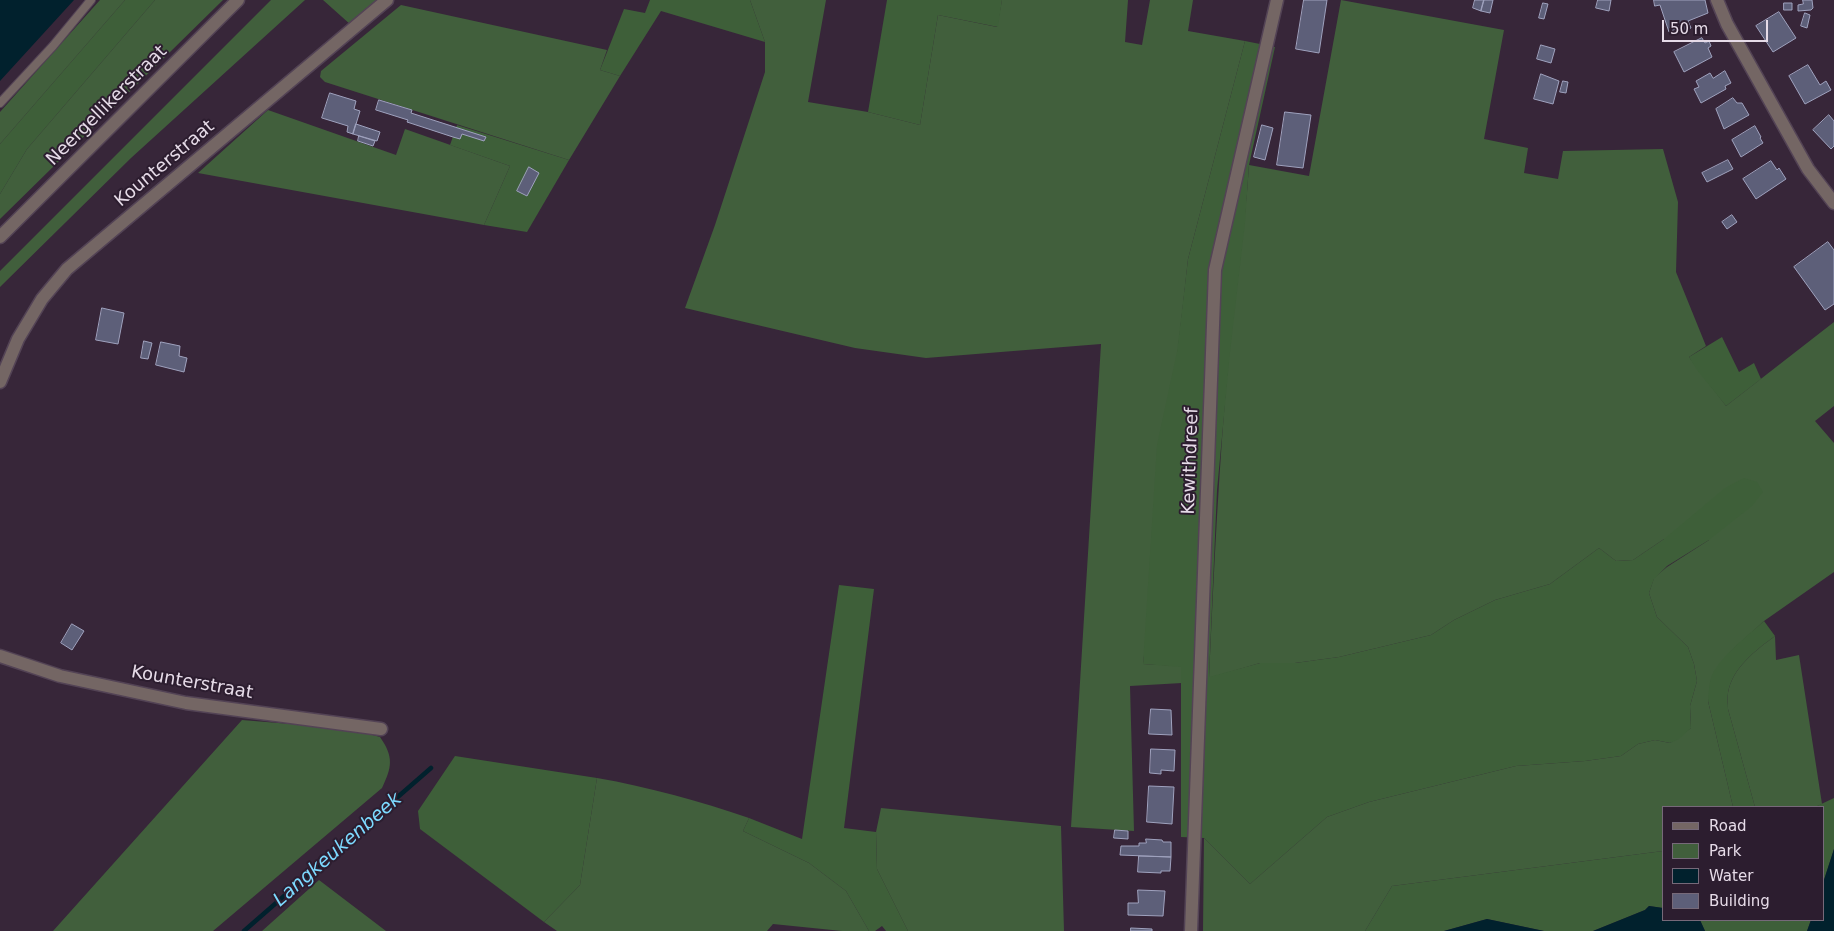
<!DOCTYPE html>
<style>
body{margin:0}
#map{position:relative;width:1834px;height:931px;overflow:hidden;background:#372639;font-family:"DejaVu Sans",sans-serif}
canvas{display:block}
.legend{position:absolute;left:1662px;top:806px;width:162px;height:115px;box-sizing:border-box;background:#2c1d2f;border:1px solid #766979;margin:0;padding:6px 9px;list-style:none;font-size:15px;color:#e6dbe8}
.legend li{display:flex;align-items:center;gap:10px;height:25px}
.legend b{width:25px;border:1px solid #766979}
.scale{position:absolute;left:1662px;top:20px;width:106px;height:22px;box-sizing:border-box;border:2px solid #e6dbe8;border-top:0;padding-left:6px;font-size:15px;line-height:18px;white-space:nowrap;color:#e6dbe8;-webkit-text-stroke:4px #2c1d2f;paint-order:stroke}
</style>
<div id="map">
<canvas width="1834" height="931"></canvas>
<ul class="legend">
<li><b style="height:6px;background:#746664"></b>Road</li>
<li><b style="height:14px;background:#415f3c"></b>Park</li>
<li><b style="height:14px;background:#01212d"></b>Water</li>
<li><b style="height:14px;background:#5d5f79"></b>Building</li>
</ul>
<div class="scale">50 m</div>
</div>
<script>
const context = document.querySelector('canvas').getContext('2d');
context.lineJoin = 'round';
function fill(path, color) { context.fillStyle = color; context.fill(path, 'evenodd'); }
function strokePath(path, color, width, dash) { context.strokeStyle = color; context.lineWidth = width; context.lineCap = dash ? 'butt' : 'round'; context.setLineDash(dash || []); context.stroke(path); }
function drawText(font, color, halo, rows, align = 'center') {
  context.font = font + ' "DejaVu Sans",sans-serif'; context.lineWidth = 4; context.setLineDash([]); context.textBaseline = 'middle'; context.strokeStyle = halo; context.fillStyle = color; for (const [text, x, y, turn = 0] of rows) {
    context.save(); context.translate(x, y); context.rotate((+turn || 0) * Math.PI / 180); context.textAlign = isNaN(turn) ? turn : align; if (halo) context.strokeText(text, 0, 0); context.fillText(text, 0, 0); context.restore();
  }
}
fill(new Path2D(`
 M100,0H125L0,144V112Z
 M155,0H223L0,219V194L27,149Z
 M271,0H305L131,158L0,287V271Z
 M323,0H382L351,25Z
 M750,0H826L808,102L868,112L920,125L938,15L997,27L1002,0H1128L1125,42L1142,45L1150,0H1193L1188,31L1245,41L1188,259L1143,664L1181,666L1182,683L1130,686L1134,831L1071,827L1101,344L926,358L855,348L685,308L715,225L765,72V42Z
 M1341,0L1504,30L1484,139L1528,148L1524,173L1558,179L1563,151L1663,149L1678,202L1676,272L1706,346L1689,357L1726,406L1834,322V406L1815,421L1834,443V572L1764,621L1730,652L1708,701L1733,807H1663V851L1392,886L1365,931H1203L1204,838L1250,884L1327,817L1369,802L1516,766L1585,761L1621,756L1638,744L1655,740L1670,743L1691,728L1690,706L1697,681L1694,664L1688,647L1657,617L1649,593L1654,578L1667,567L1709,540L1664,539L1633,560L1616,561L1599,548L1550,584L1495,600L1454,620L1431,635L1339,657L1295,663H1260L1209,678C1214,569 1219,461 1229,353C1236,290 1245,228 1249,165L1309,176Z
 M401,5L607,50L600,70L620,76L569,160L325,82L320,77L321,71Z
 M268,110L396,155L405,129L510,166L484,225L198,173Z
 M1775,636L1776,660L1799,655L1822,804L1815,807H1755L1728,709C1728,704 1727,698 1728,693C1732,668 1756,650 1775,636Z
 M242,720L351,729L380,737C394,757 392,767 382,788L213,931H53Z
 M597,778C649,787 699,801 749,818L743,831L809,863L846,891L869,931H842L773,924L767,931H557L544,922L580,885Z
 M881,808L1061,826L1064,931H908L877,869L876,832Z
 M319,880L386,931H262Z`), '#415f3c');
fill(new Path2D(`
 M125,0H155L27,149L0,194V144Z
 M650,0H750L765,42L661,11L620,76L600,70L624,9L645,13Z
 M887,0H1002L998,27L938,15L920,125L868,112Z
 M1245,41L1275,47L1249,165L1245,223L1230,352L1217,490L1209,677L1260,663H1295L1339,657L1431,635L1454,620L1495,600L1550,584L1599,548L1616,561L1633,560L1664,539L1725,488L1744,478L1757,482L1763,492L1752,506L1709,540L1667,566L1654,579L1649,593L1657,617L1688,647L1694,664L1697,681L1690,706L1691,728L1679,739L1670,743L1655,740L1638,744L1621,756L1585,761L1516,766L1369,802L1327,817L1250,884L1204,838L1181,837V667L1143,664L1157,445L1177,352L1188,259Z
 M457,125L569,160L527,232L484,225L510,166L450,145Z
 M1722,337L1739,372L1754,363L1761,379L1726,406L1697,370L1689,357Z
 M839,585L874,589L844,828L876,832L877,869L908,931H886L882,926L875,931H869L846,891L809,863L743,831L749,818L802,839Z
 M1764,621L1775,636C1756,650 1732,668 1728,693C1727,698 1728,704 1728,709L1755,807H1733L1708,701C1709,691 1709,680 1714,671C1726,652 1747,636 1764,621Z
 M455,756L597,778L580,885L544,922L420,829L418,811Z
 M1834,798V849L1823,883V807H1815Z
 M1663,851V908L1649,906L1645,910L1593,931H1544L1487,919L1444,931H1365L1392,886Z
 M1700,920H1811L1807,931H1705Z`), '#3e5f39');
fill(new Path2D(`
 M0,0H74L0,81Z
 M1834,849V931H1807L1811,920H1823V883Z
 M1649,906L1663,908V920H1700L1705,931H1593L1645,910Z
 M1487,919L1544,931H1444Z`), '#01212d');
strokePath(new Path2D(`
 M244,931L431,768`), '#01212d', 4.5);
const building = new Path2D(`
 M1304,0H1327L1319,53L1296,49Z
 M1475,0H1484L1481,11L1473,8Z
 M1484,0H1493L1490,13L1481,11Z
 M1598,0H1611L1609,11L1596,8Z
 M1654,0H1705L1708,13L1688,21L1691,28L1683,31L1682,29L1677,31L1676,29L1669,32L1660,5L1655,6Z
 M1803,0H1812L1813,8L1811,10L1798,11V5L1803,4Z
 M1543,3L1548,4L1544,19L1539,18Z
 M1784,3H1792V10H1784Z
 M1779,12L1796,38L1773,52L1756,26Z
 M1805,13L1810,15L1807,28L1801,26Z
 M1702,38L1705,43L1709,41L1711,46L1708,48L1712,57L1684,72L1674,52Z
 M1541,45L1555,49L1551,63L1537,59Z
 M1808,65L1820,85L1826,81L1831,90L1805,104L1789,76Z
 M1725,71L1731,83L1725,86L1726,89L1701,103L1694,89L1699,87L1696,81L1710,73L1713,78Z
 M1541,74L1559,81L1553,104L1534,99Z
 M1563,81L1568,82L1566,93L1560,92Z
 M330,93L356,101L354,109L360,111L353,134L347,132L348,126L322,118Z
 M1733,98L1737,103H1742L1749,115L1724,129L1716,109Z
 M379,100L412,110L411,113L486,137L484,141L462,134L460,139L453,137L407,122L408,120L376,110Z
 M1285,112L1311,115L1303,168L1277,165Z
 M1829,115L1834,121V146L1831,149L1813,130Z
 M356,124L380,132L377,141L353,134Z
 M1262,125L1273,128L1265,160L1254,157Z
 M1755,126L1761,137L1760,138L1763,143L1741,157L1732,140Z
 M359,136L375,141L373,146L358,141Z
 M1728,160L1733,169L1707,182L1702,173Z
 M1771,161L1777,170L1779,168L1786,179L1756,199L1743,179Z
 M529,167L539,173L527,196L517,191Z
 M1732,215L1737,222L1727,229L1722,222Z
 M1828,242L1834,250V304L1825,310L1794,267Z
 M102,308L124,313L118,344L96,340Z
 M144,341L152,343L148,359L141,358Z
 M161,342L180,346L179,356L187,358L184,372L156,365Z
 M72,624L84,631L72,650L61,643Z
 M1151,709L1171,710L1172,735L1149,734Z
 M1151,749L1175,750L1174,771L1161,770V774L1150,773Z
 M1149,786L1174,787L1172,824L1147,822Z
 M1115,830L1128,831V839L1114,838Z
 M1146,839L1162,840L1163,842H1171V857L1120,855L1121,846H1139V843H1146Z
 M1139,856L1171,857L1170,871H1161V873L1138,872Z
 M1138,890L1165,891L1163,916L1128,915V903H1138Z
 M1131,928L1152,929V931H1131Z`);
fill(building, '#5d5f79');
strokePath(building, '#9fa2be', 1);
const service = new Path2D(`
 M0,103L53,46L91,0`);
const minor = new Path2D(`
 M1717,0L1727,24L1808,169L1834,203
 M0,382L18,339L42,299L67,269L387,0
 M0,656L60,676L186,703L381,729
 M1191,931L1215,270L1277,0`);
const tertiary = new Path2D(`
 M0,237L238,0`);
strokePath(service, '#534355', 10);
strokePath(minor, '#534355', 15);
strokePath(tertiary, '#534355', 15);
strokePath(service, '#746664', 8);
strokePath(minor, '#746664', 12);
strokePath(tertiary, '#746664', 12);
drawText('18px', '#e6dbe8', '#2c1d2f', [
 ["Neergellikerstraat",107,106,-45],
 ["Kounterstraat",165,164,-40],
 ["Kewithdreef",1191,461,-88],
 ["Kounterstraat",192,683,10]
]);
drawText('italic 19px', '#7ddaff', '#2c1d2f', [
 ["Langkeukenbeek",338,850,-41]
]);
</script>
